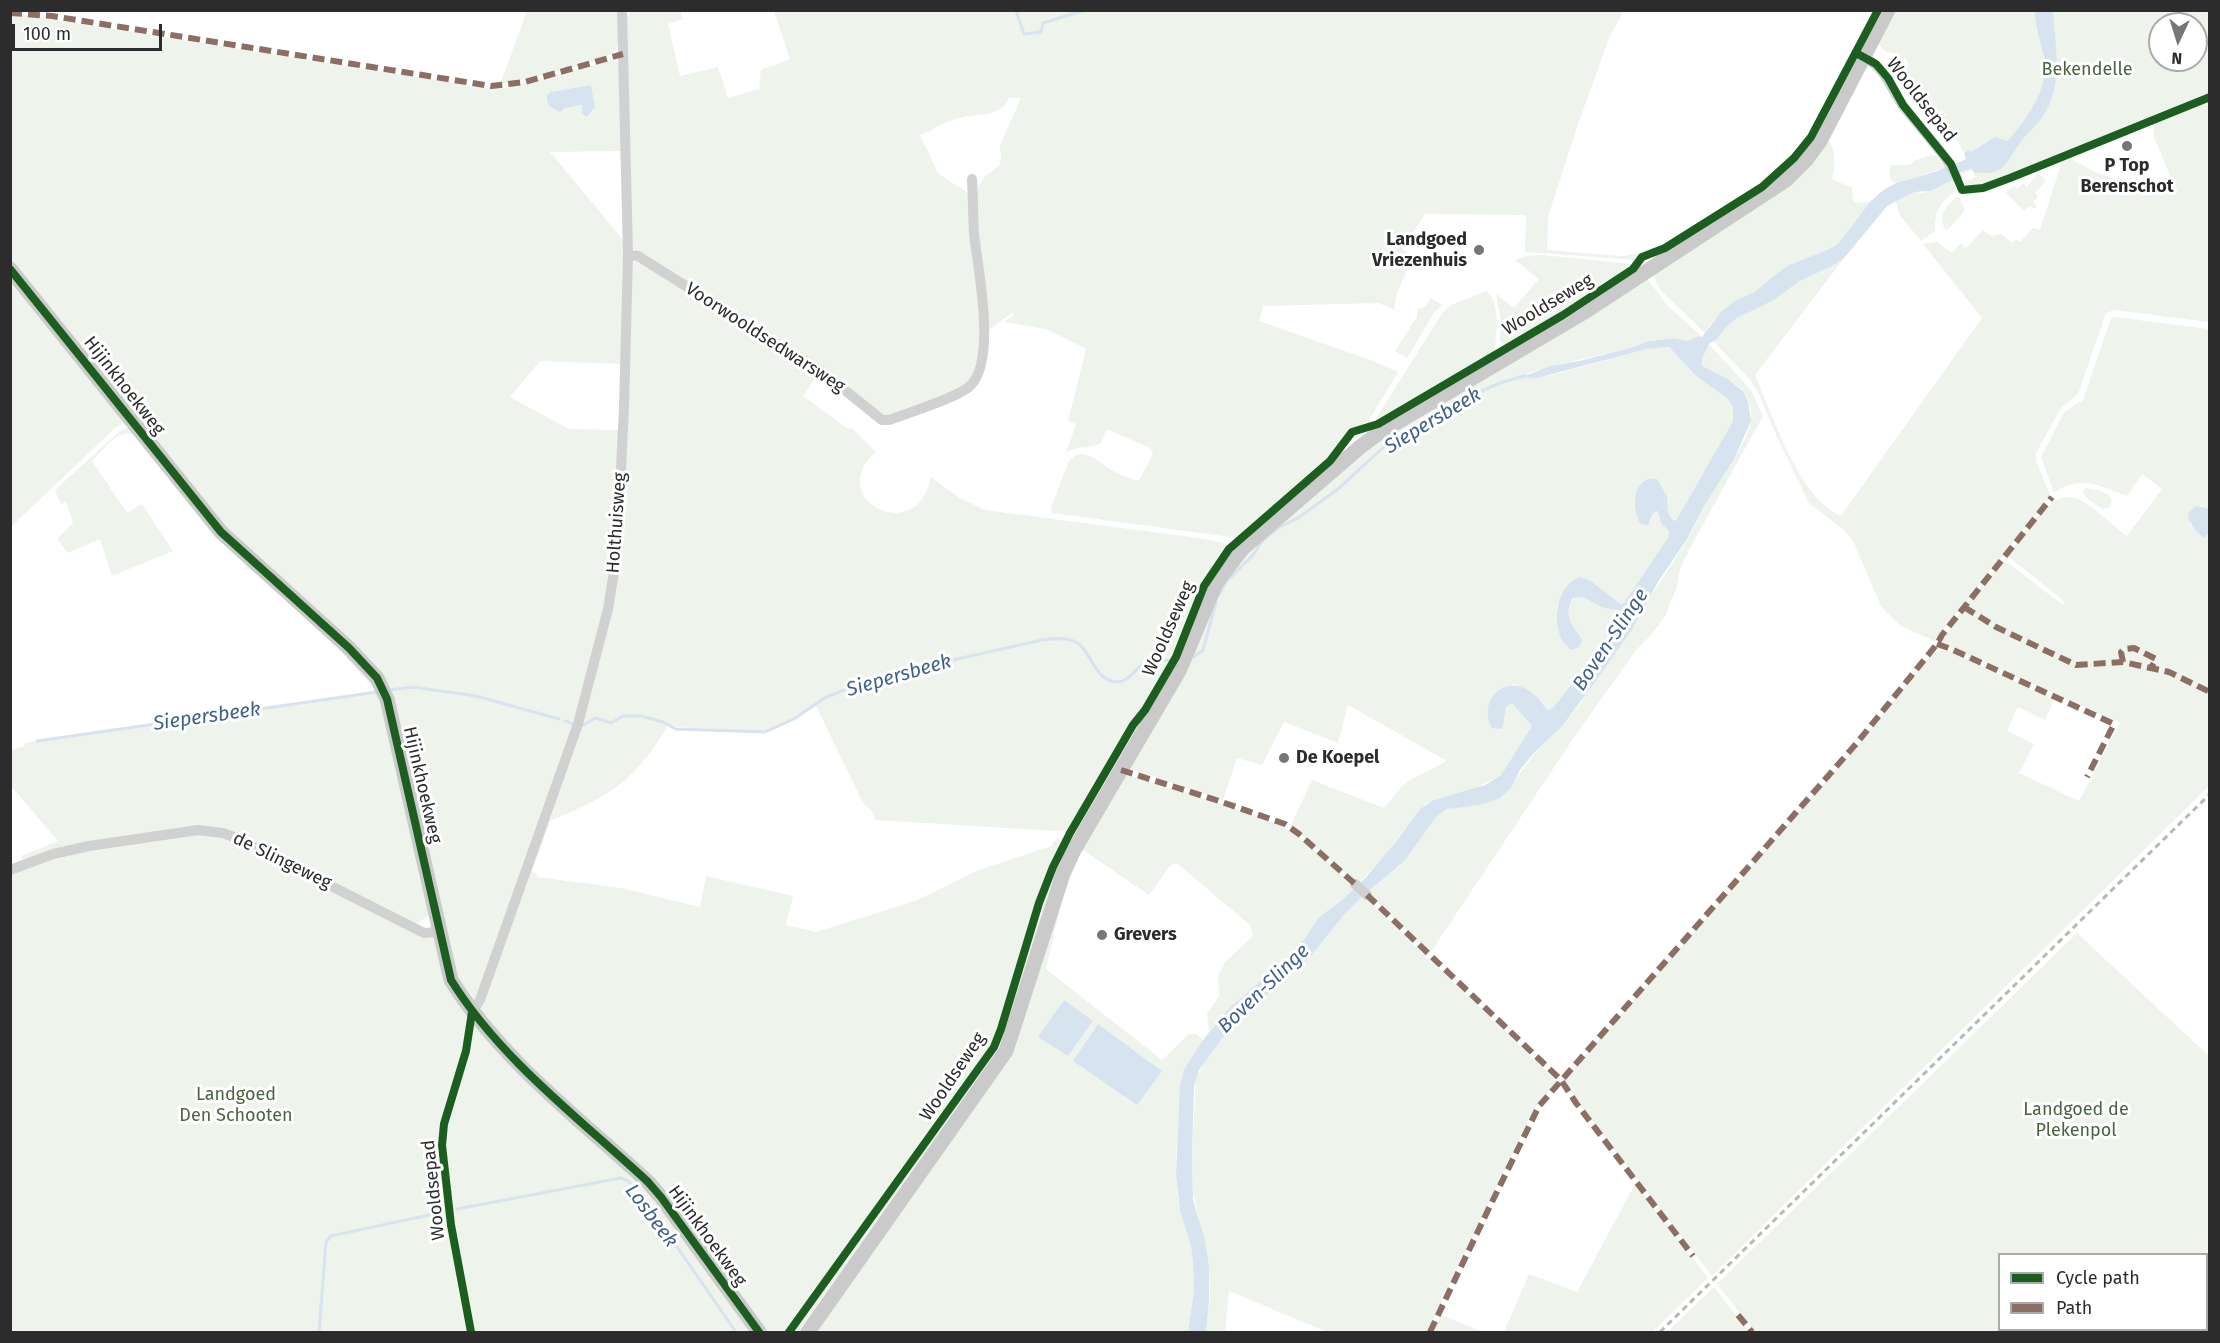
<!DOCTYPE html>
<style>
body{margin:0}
#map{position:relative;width:2220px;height:1343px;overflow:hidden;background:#fff;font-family:"Fira Sans",sans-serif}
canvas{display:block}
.frame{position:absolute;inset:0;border:12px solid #2c2c2c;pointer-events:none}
.legend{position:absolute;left:1998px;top:1253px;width:210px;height:78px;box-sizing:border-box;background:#fff;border:2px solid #ababab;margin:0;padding:8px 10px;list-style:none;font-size:18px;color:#2c2c2c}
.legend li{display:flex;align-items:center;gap:12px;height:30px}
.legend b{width:30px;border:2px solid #ababab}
.north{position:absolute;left:2148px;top:12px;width:60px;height:60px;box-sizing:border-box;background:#fff;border:2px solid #ababab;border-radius:50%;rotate:184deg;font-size:16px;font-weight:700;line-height:24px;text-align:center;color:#2c2c2c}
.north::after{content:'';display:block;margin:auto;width:21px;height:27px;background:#767676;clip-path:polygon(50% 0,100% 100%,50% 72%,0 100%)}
.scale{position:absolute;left:12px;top:24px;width:150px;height:27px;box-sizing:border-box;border:3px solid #2c2c2c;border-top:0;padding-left:8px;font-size:18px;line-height:21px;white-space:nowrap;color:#2c2c2c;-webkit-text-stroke:4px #fff;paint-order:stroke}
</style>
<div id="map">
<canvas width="2220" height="1343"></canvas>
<div class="frame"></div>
<ul class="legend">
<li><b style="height:8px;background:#1b5e20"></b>Cycle path</li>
<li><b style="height:8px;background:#8d6e63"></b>Path</li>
</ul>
<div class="north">N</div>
<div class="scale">100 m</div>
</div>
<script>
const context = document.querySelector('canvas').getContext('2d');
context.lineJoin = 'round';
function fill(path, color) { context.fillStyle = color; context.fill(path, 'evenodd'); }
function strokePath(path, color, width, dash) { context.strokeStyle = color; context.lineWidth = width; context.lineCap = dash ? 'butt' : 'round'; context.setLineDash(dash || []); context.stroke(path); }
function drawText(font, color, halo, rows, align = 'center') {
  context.font = font + ' "Fira Sans",sans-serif'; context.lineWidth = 6; context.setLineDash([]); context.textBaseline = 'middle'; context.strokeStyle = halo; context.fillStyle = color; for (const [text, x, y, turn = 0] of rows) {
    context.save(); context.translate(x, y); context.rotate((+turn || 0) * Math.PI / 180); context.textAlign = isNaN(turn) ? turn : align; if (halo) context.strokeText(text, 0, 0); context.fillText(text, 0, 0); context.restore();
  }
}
fill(new Path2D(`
 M527,11H619C619,23 623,40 615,51C607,62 517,82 500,84Z
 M631,11H680L683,19L668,24L680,76L718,67L728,98L759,89L761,70L790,59L774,11H1624L1610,36L1579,121L1548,217L1547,250L1623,256L1657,250L1639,256L1638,260L1525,252L1526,215L1425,214L1402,249L1413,256L1396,296L1394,310L1379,303L1263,306L1259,321L1373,361L1398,372L1365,427L1350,432L1328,461L1238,538L1052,513L1051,508L1069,461C1082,445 1098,461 1110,469C1118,474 1128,477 1136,481L1140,479L1153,454L1150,448L1107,429L1101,443C1087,450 1079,444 1066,453L1076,424L1068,421L1086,349L1046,329L1004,322L1014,315L1012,313L986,332L977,240L976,190L985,176L999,166L1001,159L1000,145L1021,98H1009C1000,118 978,113 959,118C946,121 933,130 920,135L938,173L969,194L981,346L974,375L961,389L887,417L631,248L625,20Z
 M1893,11H2209V95L2005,179C1992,183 1977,189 1964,184L1976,177L1972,170L1962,174L1959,166L1971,162L1967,151L1964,153L1943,117L1946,115L1942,111L1936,116L1919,99L1905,68L1909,66L1906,57L1901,58L1899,54C1865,51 1883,31 1893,11ZM2160,24H2196V60H2160Z
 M18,14L480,87L506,88L612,60L620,64L622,151L550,152L624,241L623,364L540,361L510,397L569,429L621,430C619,471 620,513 615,553C600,669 557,777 517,886L526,888L524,885C567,765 614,647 622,519L631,262L638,261L819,373L803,396L847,428L853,429L876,452C823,498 917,549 931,477L958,497L985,510L1205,539L1224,543L1230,546C1199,584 1194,615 1175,657C1163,681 1147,701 1132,723L1070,830L1056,831L875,820L871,810L863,803L815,704L793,719L765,732H743L668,726C634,782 609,797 550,821L532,872L536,873L537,877L621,888L700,907L706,876L793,896L786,925L816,932L915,901L979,870L1051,846L1057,838L1063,842L1056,857L1059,856L1065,845L1069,853L1073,852L1046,969L1162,1060L1189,1034H1197L1203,1040L1182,1078L1176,1158L1177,1191L1180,1211L1191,1246L1193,1264L1194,1290L1188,1332H11V873L54,856L90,849L198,832L222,835L235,840L430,939V915L418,923H407L235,835C204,824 174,831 143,836C102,842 64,848 25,862L21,856L58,841L11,786L10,750L23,747L25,743L377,692L333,643L254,572L243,568L247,567L244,564L249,563C293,602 351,645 382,693L430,901V873L392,703L379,676L352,646L260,565L214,519L11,264V15ZM591,85L595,107L587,117L582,114V105L565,108L560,112C552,108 546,108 547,96L550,92ZM1064,1000L1093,1021L1068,1056L1039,1036ZM1098,1024L1162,1071L1137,1104L1073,1061Z
 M2209,99V322L2114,310L2106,313L2078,394L2061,408L2036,453V461L2049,493V498L1934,641L1899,625L1881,606L1852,539L1843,529L1809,503L1777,437L1758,392L1751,381L1713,341L1718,338L1726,327L1737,318L1774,300L1798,282L1836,264L1845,257L1755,375C1773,416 1799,499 1841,516L1982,318L1923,244L1937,242L1952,253L1961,243L1966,248L1983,230L1991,236L2001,234L2012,243L2015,239L2020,242L2033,228L2040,230L2063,158L2067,157L2095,172L2147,190L2172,181L2153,134L2155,122Z
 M1827,137C1836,152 1836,162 1832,179L1852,188L1853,202H1870L1838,244L1827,250L1789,265L1755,292L1736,300L1721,312L1708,328L1706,334L1661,291L1653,275L1759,204Z
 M1931,155H1936L1945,168L1896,183L1891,181L1889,171L1891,165H1910L1914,161Z
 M2038,173L2046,181L2035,193L2038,197L2033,202L2037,207L2034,209L2030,206L2024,211L2006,193L2014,186L2018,189L2023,183L2027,187Z
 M1954,180L1957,190C1941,201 1934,211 1935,231L1921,241L1899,214L1896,200L1914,192L1924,193Z
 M1959,196L1965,211L1946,231C1937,215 1945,206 1959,196Z
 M1543,255L1631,264L1634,266L1563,313L1504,346L1500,341L1501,321L1496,294L1514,308L1539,279L1515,260L1526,256Z
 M11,274L125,422L115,428L12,526L11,525Z
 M1646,277L1667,305L1702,337L1698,336L1687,341L1675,338L1649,341L1630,348L1552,366L1525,374L1548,376L1647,349L1669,347L1696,376L1727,398L1733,407V421L1677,519L1675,521L1668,513L1667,496L1660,483L1635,497L1637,517L1650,521L1653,513L1658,511L1669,531V536L1626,602L1622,604L1619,603L1591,581L1557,605L1558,622L1564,643L1574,631L1568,614L1570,602L1577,597L1589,599L1604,608L1620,610L1621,616L1610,635L1553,708L1547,710L1528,690L1513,684C1496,699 1485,700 1490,724L1501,729L1506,707L1512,703L1532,726L1501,775L1474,789L1427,803L1421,808L1386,854L1358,884L1291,825L1312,780L1384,808L1405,783L1447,761L1348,705L1338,743L1284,722L1262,765L1237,758L1223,800L1130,769L1129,765L1213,598L1234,564L1367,447Z
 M1486,291C1501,302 1497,336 1494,353L1377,423L1372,425L1443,312L1451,305Z
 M1431,298L1442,305L1434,313L1407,358L1395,351L1417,317V309L1425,307Z
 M2114,317L2209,329V508L2200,505L2189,523L2204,538L2209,532V786L1712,1276L1577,1101L1564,1080L1858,745L1929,658L1938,651H1950L2054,700L2045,720L2018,707L2007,731L2034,744L2019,773L2079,801L2120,723L1941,643L1964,607L2001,563H2008L2063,605L2065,602L2009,557V553C2023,535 2052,487 2078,499C2093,505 2113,526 2127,536L2162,489L2142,474L2127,496C2099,486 2082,474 2054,493L2041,457L2064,412L2083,400L2111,318Z
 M1709,344L1751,390L1763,416L1689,550L1680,569L1676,590L1665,616L1652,634L1636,650L1577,733L1430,953L1367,892L1399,867L1436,817L1447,809L1459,807L1511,788C1528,756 1556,733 1579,705C1614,650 1652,596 1687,540C1694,528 1699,515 1705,503C1718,479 1755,438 1751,410C1746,379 1721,381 1702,366V359Z
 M133,427L137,435C118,428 104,449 92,461L127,513L142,504L173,551L112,576L100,539L68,553L57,539L73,523L66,501L61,505L55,490L121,430Z
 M2085,488L2098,490L2109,495L2112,501L2109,508L2102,509L2088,499L2083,492Z
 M1232,548L1233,553L1184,652L1084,826L1074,829L1134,726L1146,711L1178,658L1205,587Z
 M1128,775L1215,802L1282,826L1297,836L1355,887L1341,901L1319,917L1305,938L1289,956L1226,1011L1209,1031L1207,1014L1219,996L1218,976L1225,962L1253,936L1250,925L1179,865L1175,863L1170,866L1149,895L1080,848L1124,776Z
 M1363,896L1557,1081L1537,1105L1527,1123L1427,1332H1327L1229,1291L1225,1332H1206L1210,1296L1209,1266L1193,1192L1192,1154L1196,1078L1208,1055L1233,1023L1309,958L1343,916Z
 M2077,933L2209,1056V1332H1755L1717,1284ZM2206,1254V1330H2000V1254Z
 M1635,1184L1708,1278L1652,1332H1504L1529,1274L1577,1292Z
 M1714,1287L1749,1332H1667Z
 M1441,1315L1484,1332H1434Z`), '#eef3eb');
fill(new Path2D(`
 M2035,11H2053C2055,46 2064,82 2044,115C2037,125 2027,133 2020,143C2005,164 2003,177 1974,172L1972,168L1959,173L1955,164L1966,159L1964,153L1969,150L1971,152L1995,137L2008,141C2027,118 2050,89 2044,57C2041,42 2035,26 2035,11Z
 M591,85L595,107L587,117L582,114V105L565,108L560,112C552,108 546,107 547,96L550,92Z
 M1948,166L1955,179L1930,191L1914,192L1887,206L1845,257L1836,264L1798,282L1774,300L1737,318L1726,327L1718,338L1709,344L1702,359V366L1729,380L1743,391L1748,401L1751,421L1734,459L1705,504L1687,539L1658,582L1631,631L1595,682L1562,726L1532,755L1520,770L1511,788L1500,798L1480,805L1447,809L1436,817L1405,860L1392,872L1367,892L1343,916L1309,958L1233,1023L1199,1070L1194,1086L1192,1154L1193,1200L1205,1240L1209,1266V1302L1206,1332H1188L1194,1290L1193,1264L1191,1246L1180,1211L1176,1175L1180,1086L1184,1070L1203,1040L1226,1011L1289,956L1305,938L1319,917L1341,901L1366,877L1395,843L1421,808L1434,800L1485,785L1501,775L1532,726L1512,703L1506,707L1503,725L1501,729L1492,728C1477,701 1504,673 1531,692C1538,696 1542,704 1547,710L1553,708L1610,635L1621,616L1620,610C1615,610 1610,609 1605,608C1593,605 1585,593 1572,599C1563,618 1573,625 1582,640L1579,647L1572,650C1549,637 1553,584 1581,577L1591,581L1619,603L1622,604L1625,602L1669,536V531L1661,523L1658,511L1653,513L1648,525L1641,524C1631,509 1632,475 1657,479L1667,496L1668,513L1674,521L1677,519L1733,421V407L1727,398L1696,376L1669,347L1647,349L1537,378L1522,377L1550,366L1579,361L1630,348L1649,341L1675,338L1687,341L1699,336L1702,337L1721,312L1736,300L1755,292L1774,276L1789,265L1827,250L1838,244L1870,202L1882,191L1896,183L1938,171Z
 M2196,506L2209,508V532L2204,538L2196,531L2188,519L2189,512Z
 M1064,1000L1093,1021L1068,1056L1038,1037Z
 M1098,1024L1162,1071L1137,1105L1073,1061Z`), '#d8e3f0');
strokePath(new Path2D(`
 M1014,10L1016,11L1024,34L1041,32L1043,23L1085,10
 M1007,11L1010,10
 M1218,596L1226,582L1253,555L1262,541L1278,528L1298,518L1338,489L1388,443L1479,392L1500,383L1524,376
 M1194,657L1203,650L1216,602
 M389,690L413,687L476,696L559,719
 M565,721L574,724
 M583,725L596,718L611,723L623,716H641L663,722L676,729L765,732L794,719L826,697L882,676L1042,640C1052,639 1065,637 1074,641C1092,649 1093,681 1117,682C1129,682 1134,670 1143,664C1147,661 1164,661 1170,660
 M37,741L377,692
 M457,1209L621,1178L628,1181L657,1218L736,1332
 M319,1332L326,1242L331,1236L443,1212`), '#d8e3f0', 3);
strokePath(new Path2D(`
 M1864,57C1888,71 1889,87 1904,107C1922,131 1944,151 1957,178
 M628,255L638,256L821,371L882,420H889C908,413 957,398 970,386C997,361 978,269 974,234C973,216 973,197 972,179
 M10,870L53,854L89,846L198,830L223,833L236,838L424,933L439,932
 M1355,884L1367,895
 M472,1012L480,1000L578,724L608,609L617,553L624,407L628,255L622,10`), '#d1d1d1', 10);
strokePath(new Path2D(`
 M10,269L221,532L349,648L377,678L387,699L451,980C500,1059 580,1119 648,1182L661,1197L759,1332
 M808,1332L1006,1051L1063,874L1074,850L1179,671L1216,583L1243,548L1360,447L1379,433L1586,311L1786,180L1806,160L1820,141L1888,10`), '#cacaca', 15);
strokePath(new Path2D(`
 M1660,1332L2210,794`), '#b8b8b8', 3, [6, 4.5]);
strokePath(new Path2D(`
 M10,13L52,16L491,86L525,82L623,54
 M1964,607L1996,627L2076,665L2123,662L2169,672L2210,692
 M1937,644L1951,649L2114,724L2087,777
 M2123,662L2121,652L2124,649L2134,648L2156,659L2151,668
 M1121,770L1216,800L1285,824L1299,834L1355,884
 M1367,895L1561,1080L1576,1103L1693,1256
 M1738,1315L1752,1332
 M1430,1332L1490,1206L1539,1106L1856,744L1937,644L1942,635L2052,497`), '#8d6e63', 6, [12, 6]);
strokePath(new Path2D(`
 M1856,53L1876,64L1888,78L1903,105L1951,164L1962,190L1983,188L2010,178L2210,97
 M10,269L221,532L349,648L377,678L387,699L451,980C500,1059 580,1119 648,1182L661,1197L759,1332
 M471,1332L451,1225L442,1145L444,1124L466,1051L472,1012
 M789,1332L994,1047L1001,1029L1039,903L1053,867L1070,833L1133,725L1145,710L1176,657L1204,586L1229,549L1330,461L1352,432L1378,424L1563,315L1633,269L1642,257L1665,248L1762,187L1794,158L1811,137L1878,10`), '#1b5e20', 8);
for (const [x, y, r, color] of [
 [2127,146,6,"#767676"],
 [1479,250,6,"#767676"],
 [1284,758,6,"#767676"],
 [1102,935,6,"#767676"]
]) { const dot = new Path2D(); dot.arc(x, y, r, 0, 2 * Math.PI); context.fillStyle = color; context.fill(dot); strokePath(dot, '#fff', 2); }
drawText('18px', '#49653d', '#fff', [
 ["Bekendelle",2087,70],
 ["Landgoed",236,1095],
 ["Den Schooten",236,1116],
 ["Landgoed de",2076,1110],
 ["Plekenpol",2076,1131]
]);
drawText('18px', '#2c2c2c', '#fff', [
 ["Wooldsepad",1921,100,52],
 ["Wooldseweg",1548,305,-31],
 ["Voorwooldsedwarsweg",765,338,33],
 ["Hijinkhoekweg",124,386,52],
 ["Holthuisweg",617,523,-86],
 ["Wooldseweg",1169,629,-66],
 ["Hijinkhoekweg",422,785,77],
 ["de Slingeweg",282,861,26],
 ["Wooldseweg",953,1077,-56],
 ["Wooldsepad",434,1190,-96],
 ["Hijinkhoekweg",707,1236,54]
]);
drawText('bold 18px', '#2c2c2c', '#fff', [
 ["P Top",2127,166,"center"],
 ["Berenschot",2127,187,"center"],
 ["Landgoed",1467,240,"right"],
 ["Vriezenhuis",1467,261,"right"],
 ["De Koepel",1296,758],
 ["Grevers",1114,935]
], 'left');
drawText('italic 20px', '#3f628a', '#fff', [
 ["Siepersbeek",1433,421,-31],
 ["Boven-Slinge",1611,640,-56],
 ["Siepersbeek",899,676,-16],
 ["Siepersbeek",207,717,-8],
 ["Boven-Slinge",1264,989,-44],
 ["Losbeek",651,1216,53]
]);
</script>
